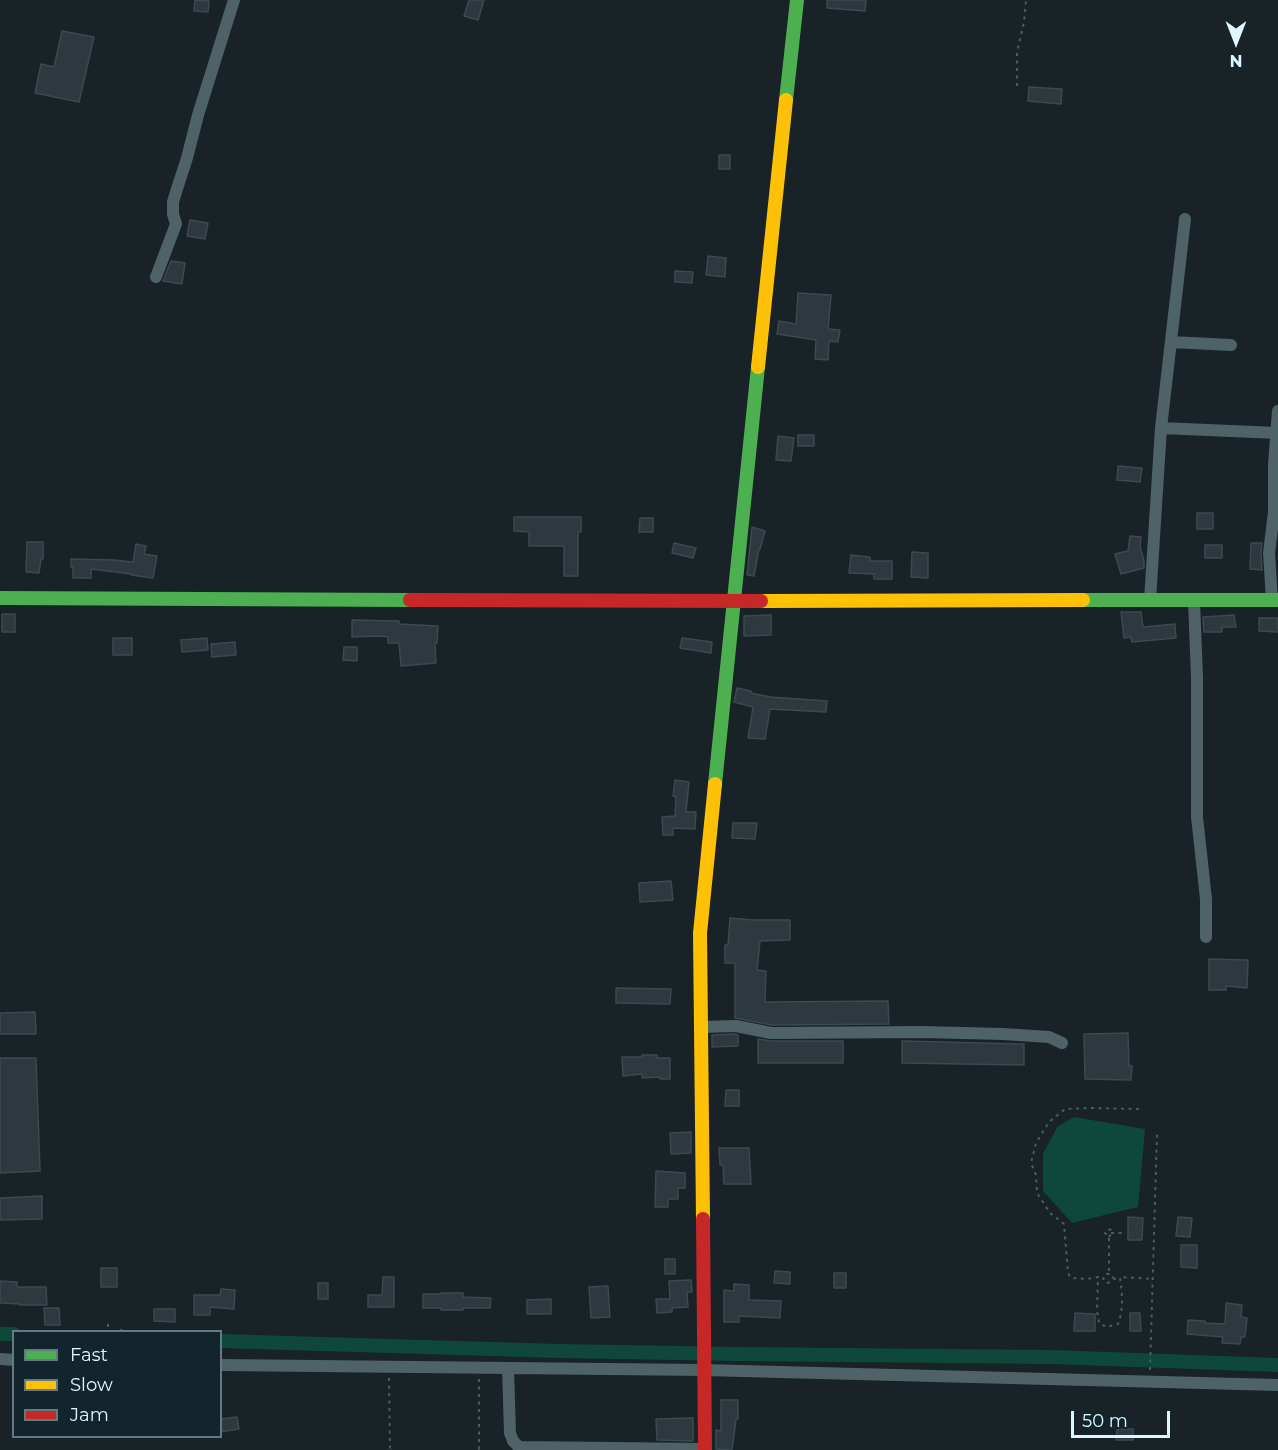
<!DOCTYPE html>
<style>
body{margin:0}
#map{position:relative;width:1278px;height:1450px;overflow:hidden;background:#182227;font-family:Montserrat,sans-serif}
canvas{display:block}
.legend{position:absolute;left:12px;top:1330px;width:210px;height:108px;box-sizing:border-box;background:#12252d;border:2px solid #647981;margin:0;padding:8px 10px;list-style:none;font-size:18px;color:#def7ff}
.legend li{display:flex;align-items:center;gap:12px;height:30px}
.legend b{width:30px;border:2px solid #647981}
.north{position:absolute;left:1206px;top:12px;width:60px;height:60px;-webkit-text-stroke:4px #12252d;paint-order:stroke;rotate:180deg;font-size:16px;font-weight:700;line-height:24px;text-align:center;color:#def7ff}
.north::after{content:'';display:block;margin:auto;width:21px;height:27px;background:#def7ff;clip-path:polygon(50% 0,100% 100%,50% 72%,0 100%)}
.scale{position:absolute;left:1071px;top:1411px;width:99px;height:27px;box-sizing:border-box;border:3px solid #def7ff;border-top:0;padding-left:8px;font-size:18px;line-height:21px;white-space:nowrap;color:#def7ff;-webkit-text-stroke:4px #12252d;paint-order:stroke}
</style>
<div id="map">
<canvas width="1278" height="1450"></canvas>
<ul class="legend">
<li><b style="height:8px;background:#4caf50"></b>Fast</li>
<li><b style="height:8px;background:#ffc107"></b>Slow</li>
<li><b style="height:8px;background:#c62828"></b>Jam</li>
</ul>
<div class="north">N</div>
<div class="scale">50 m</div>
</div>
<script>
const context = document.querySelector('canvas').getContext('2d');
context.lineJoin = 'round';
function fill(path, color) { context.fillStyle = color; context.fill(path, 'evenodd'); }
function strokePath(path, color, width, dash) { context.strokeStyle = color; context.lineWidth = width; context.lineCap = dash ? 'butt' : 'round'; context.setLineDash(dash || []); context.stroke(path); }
fill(new Path2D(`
 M1074,1117L1145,1129L1138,1207L1072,1223L1043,1191V1154L1057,1127Z`), '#0d483b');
strokePath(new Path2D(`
 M0,1334H14
 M220,1341L559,1351L737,1354L1051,1357L1278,1365`), '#0d483b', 14);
const building = new Path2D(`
 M195,0L209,1L208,12L194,11Z
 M469,0H484L478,20L464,16Z
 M827,0H866L865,11L827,8Z
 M62,31L94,37L79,102L35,93L41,64L54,67Z
 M1029,87L1062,89L1061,104L1028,101Z
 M719,155H730V169H719Z
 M190,220L208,223L205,239L187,236Z
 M708,256L726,258L725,277L706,275Z
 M171,261L185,263L182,284L163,281Z
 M675,271L693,272L692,283L675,282Z
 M798,293L831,295L828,329L840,330L838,342L829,341L828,360L815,359L816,340L777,334L779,321L796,324Z
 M798,435H814V446H798Z
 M778,436L794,438L791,461L776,460Z
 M1118,466L1142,468L1140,482L1117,480Z
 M1197,513H1213V529H1197Z
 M514,517H581V532H578V576H564V546H529V532L514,531Z
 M640,518H653V532H639Z
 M752,527L765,531L760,549H759L754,576L747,575Z
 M1130,536L1141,537L1140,546L1144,561V568L1121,574L1115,554L1128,551Z
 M27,542H43V559H41L39,573L26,572Z
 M674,543L696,548L693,558L672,553Z
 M1251,543H1262L1261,553L1262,570L1250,569Z
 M136,544L146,546L144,554L157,556L153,578L131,575V574L91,569V578H73V567H71V559L114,560L133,562Z
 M1205,545H1222V558H1205Z
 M912,552L928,553V578L911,577Z
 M851,555L870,557V561H892V579H874V574L849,573Z
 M1121,612H1141L1143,627L1175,624L1176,638L1132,642L1131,637L1124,638Z
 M2,614H15V632H2Z
 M771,615V635L744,636V616Z
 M1234,615L1236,627H1222V632H1204L1203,617Z
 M1259,618H1278V632L1259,631Z
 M352,620L399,621V624L438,626L437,643H435L436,663L401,666L399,643H388V637L381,636L352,637Z
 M113,638H132V655H113Z
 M207,638L208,650L182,652L181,640Z
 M682,638L712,642L711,653L680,648Z
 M235,642L236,655L212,657L211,644Z
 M344,647H357V661L343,660Z
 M737,688L751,691V693L770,697L827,701L826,712L770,709L765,739L748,738L753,707L734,702Z
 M675,780L689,782L686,812H696L695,829L673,828V835H663L662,817L675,816L676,797L673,796Z
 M733,823H757L755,839L732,838Z
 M671,881L673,900L640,902L639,883Z
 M730,918L753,920H790V940L760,941L757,970L766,971L765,1002L888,1001L889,1024L772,1025L735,1018V963H725V945H728Z
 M1209,959L1248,960L1247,988L1226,986V990H1209Z
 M616,988L671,989L670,1004L616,1003Z
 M35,1012L36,1034H0V1013Z
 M1128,1033L1129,1066H1132L1131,1080L1085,1079L1084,1034Z
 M735,1034L738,1035V1046L712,1047V1035Z
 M758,1039L771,1041H843V1063H758Z
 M902,1041L1024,1044V1065L902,1063Z
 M642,1055H657V1058H670V1079H660V1077L642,1078V1074L623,1076L622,1057H642Z
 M0,1058H36L40,1171L0,1173Z
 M726,1090H739V1106H725Z
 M691,1132V1153L671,1154L670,1133Z
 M719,1148H749L751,1184H724L723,1165H720Z
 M656,1171L685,1173V1188H678V1199H668V1207H655Z
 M42,1196V1219L0,1220V1198Z
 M1128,1217L1143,1218L1142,1240H1128Z
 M1178,1217L1192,1218L1190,1237L1176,1236Z
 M1181,1245H1197V1268L1181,1267Z
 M665,1259H675V1274H665Z
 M101,1268H117V1287H101Z
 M775,1271L790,1272V1284L774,1283Z
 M834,1273H846V1288H834Z
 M383,1277H394V1307H368V1295H382Z
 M691,1280L692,1292H687L688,1307L672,1308V1312L657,1313L656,1299H670L669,1281Z
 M0,1281L17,1282V1287H46L47,1305H20V1304L0,1303Z
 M318,1283H328V1299H318Z
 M734,1284L749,1285V1300L781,1301L780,1318L739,1316V1322H724V1290L734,1291Z
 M608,1286L610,1317L591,1318L589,1287Z
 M221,1289L235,1290L234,1309L210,1307V1315H194V1295H220Z
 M441,1293H463V1297L491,1298L490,1308H463V1310H441V1308H423V1294H441Z
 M551,1299V1314H527V1300Z
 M1226,1303L1242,1305L1241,1317L1247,1318L1245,1337H1241L1240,1344L1222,1343L1223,1337L1187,1334L1188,1320L1205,1321V1323L1225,1324Z
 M44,1308H59L60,1325H45Z
 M154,1309H175V1322L154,1321Z
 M1075,1313L1095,1314V1331H1074Z
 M1130,1313H1140L1141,1331H1130Z
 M721,1400H738V1419H736L732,1450L716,1449V1430L721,1431Z
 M237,1417L239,1429L220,1432V1419Z
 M693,1418V1441L657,1440L656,1419Z
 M1117,1429H1133V1440H1116Z`);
fill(building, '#2d393e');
strokePath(building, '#3b4a50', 1.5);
strokePath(new Path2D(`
 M1017,86V52L1024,22L1026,0
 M1139,1109L1091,1108L1065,1109L1049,1122L1036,1143L1031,1163L1036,1175L1037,1193L1050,1213L1064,1224L1068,1273L1071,1278L1087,1279L1098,1277L1097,1311L1099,1323L1106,1327L1118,1324C1124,1309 1122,1294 1120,1277L1153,1279
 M1111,1233H1125
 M1109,1237L1111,1234V1230L1108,1229L1105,1233L1109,1237V1274
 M1114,1279L1111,1274H1107L1103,1277L1104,1281L1107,1283L1111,1282L1114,1279L1120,1277
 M108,1324V1332
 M121,1332V1326
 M1150,1370L1157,1134
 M389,1378L390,1450
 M479,1379V1450`), '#476157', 2, [3, 4.5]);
strokePath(new Path2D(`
 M156,277L176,224L173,214V202L176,192L187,158L198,115L234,0
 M1171,342L1231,345
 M1161,428L1277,433
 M1150,600L1161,428L1185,219
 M1194,600L1197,678V817L1206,899V937
 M1272,600L1269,553L1274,512V464L1278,411
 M701,1027L736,1026L771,1033L923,1032L1003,1034L1049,1037L1062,1043
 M0,1359L14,1360
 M220,1365L704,1370L1278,1385
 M508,1368L510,1433L513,1441L519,1447L705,1449`), '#4e6267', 12);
strokePath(new Path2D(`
 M786,100L797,0
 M0,598L410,600
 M1083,600H1278
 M715,784L758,367`), '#4caf50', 14);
strokePath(new Path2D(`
 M758,367L786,100
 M761,601L1083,600
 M703,1219L700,933L715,784`), '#ffc107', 14);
strokePath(new Path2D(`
 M410,600L761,601
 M703,1219L705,1450`), '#c62828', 14);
</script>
